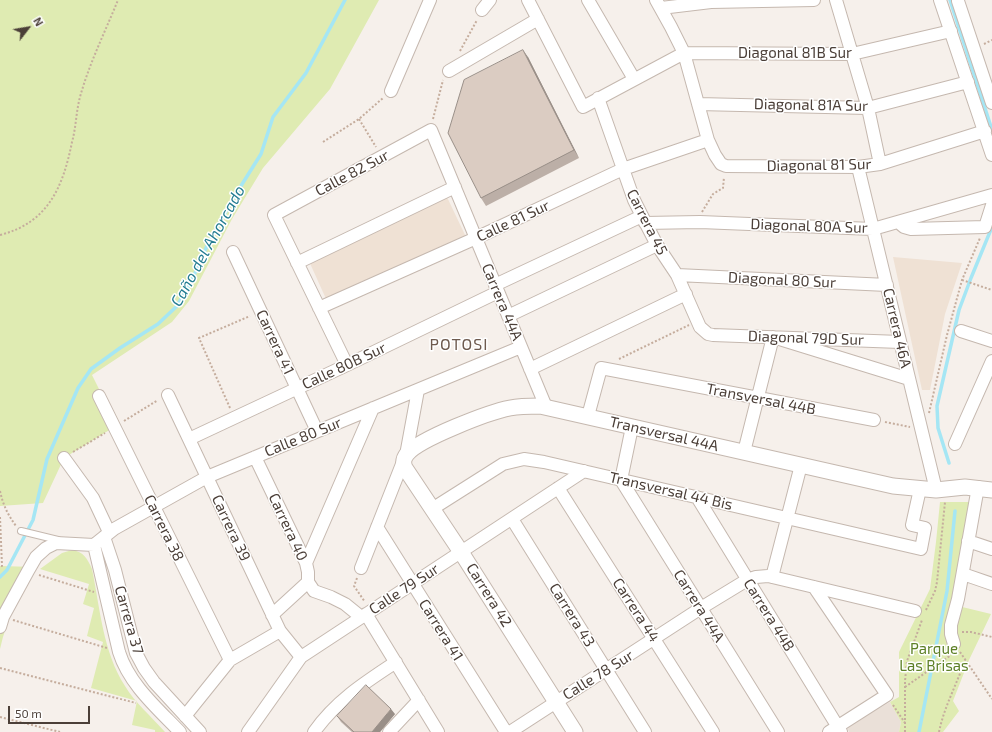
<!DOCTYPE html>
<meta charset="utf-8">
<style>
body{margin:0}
#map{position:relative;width:992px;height:732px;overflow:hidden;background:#f6f0eb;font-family:"Exo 2",sans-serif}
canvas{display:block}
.north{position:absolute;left:8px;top:8px;width:40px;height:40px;-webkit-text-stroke:3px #fff;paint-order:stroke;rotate:59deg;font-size:11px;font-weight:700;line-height:16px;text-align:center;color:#4b3f38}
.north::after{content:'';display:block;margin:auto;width:14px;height:18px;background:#4b3f38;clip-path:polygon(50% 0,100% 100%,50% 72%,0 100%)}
.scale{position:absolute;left:8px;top:706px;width:82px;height:18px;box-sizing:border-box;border:2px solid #4b3f38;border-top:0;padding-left:5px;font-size:12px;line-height:14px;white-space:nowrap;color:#4b3f38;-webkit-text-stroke:3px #fff;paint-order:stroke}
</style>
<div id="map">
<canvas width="992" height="732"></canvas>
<div class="north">N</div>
<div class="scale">50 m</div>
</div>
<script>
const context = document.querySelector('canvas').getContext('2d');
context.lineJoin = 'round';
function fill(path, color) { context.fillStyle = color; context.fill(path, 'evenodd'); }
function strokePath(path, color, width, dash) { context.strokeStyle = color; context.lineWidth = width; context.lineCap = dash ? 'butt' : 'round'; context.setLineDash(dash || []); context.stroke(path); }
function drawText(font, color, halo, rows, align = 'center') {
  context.font = font + ' "Exo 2",sans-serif'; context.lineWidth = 3; context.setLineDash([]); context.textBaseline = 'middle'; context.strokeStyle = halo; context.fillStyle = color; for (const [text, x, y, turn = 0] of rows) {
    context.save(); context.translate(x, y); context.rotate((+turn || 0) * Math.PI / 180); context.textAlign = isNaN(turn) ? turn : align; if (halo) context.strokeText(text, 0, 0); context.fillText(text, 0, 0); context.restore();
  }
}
fill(new Path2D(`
 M890,702L901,722L899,732H849L847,727Z`), '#eae0d8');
fill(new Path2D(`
 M446,195L466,237L327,301L308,259Z
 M893,257L962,263L945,314L930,390H922Z`), '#efe1d4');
fill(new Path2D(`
 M0,0H379L330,89L263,168L232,219L189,301L172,322L92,375L100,391L111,429L64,458L43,503L0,506Z
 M940,502H970L954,605L991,614L969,660L953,701L959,711L943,732H899L901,722L890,702L899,697V652L930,589L936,542Z
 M72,550C84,552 87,558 92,569C100,608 103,652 125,686C135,703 152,717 165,732H155V730L132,725L137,701L91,688L103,642L87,636L94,608L83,604L89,584L40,569L62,553Z
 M0,566L35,567C20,596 7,617 0,649Z`), '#dfebb2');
strokePath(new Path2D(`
 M950,0L992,130
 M949,463L938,428L937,406L959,310L971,278L992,227
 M0,577L7,570L33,520L47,459L78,388L91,369L120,348L158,324L177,306L191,282L207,246L234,197L261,154L273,117L306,73L345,0
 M919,732L947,591L955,511`), '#a5e6f4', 3.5);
const service = new Path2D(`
 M21,531L58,540`);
const minor = new Path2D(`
 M528,0L583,107L684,53L852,54L951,31
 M588,0L634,79
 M656,0L671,27L684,53L708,140L715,155L721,164L726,166L858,167L880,164L985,131
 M836,0L868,108L880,164
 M940,0L992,155
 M958,1L992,103
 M661,8L711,2L814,0
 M482,10L490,0
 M449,71L538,19
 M391,91L430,0
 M598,98L634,200L642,216L657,245L677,275L700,327L708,334L713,335L900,342
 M698,104L868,108L968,82
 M858,167L936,490
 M898,222L904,227L911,229L985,227L992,205
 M645,223L700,222L873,229L992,195
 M233,252L317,431
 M297,263L455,187
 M677,275L887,285
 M495,285L642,216
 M319,308L476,238L623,169L708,140
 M508,316L657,245
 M961,331L992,341
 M347,365L274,215L431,130L546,407
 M530,369L686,294
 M168,395L280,631L301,657
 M99,396L230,660
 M588,416L601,368L874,420
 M632,427L621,480L778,732
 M189,439L347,365L498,292
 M955,444L992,361
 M744,452L773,337L909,379
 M406,455L418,390
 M255,457L306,563L308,572V582L314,591L331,597L345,604L361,617
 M64,458L93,498L109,532
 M558,488L713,732
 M697,497L841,732
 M432,509L503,464L524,459L544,462L921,549L925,528L912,525L920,489
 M512,519L645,732
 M377,527L506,732
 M104,537L115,570L136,653L144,668L154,682L200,732
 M968,541L992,549
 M94,545L119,652C129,684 157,708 180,732
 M306,563L373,408
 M361,568L404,459
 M963,574L992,584
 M772,577L801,465
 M814,587L887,695L829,732
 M366,614L438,732
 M272,615L308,582
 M0,627L3,617L28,571L36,557L46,548L56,543L94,545L114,529L207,477L521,347
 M954,644L951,634V625L958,599L978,487
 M185,716L230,660L280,631
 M248,732L301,657L584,471
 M314,732C336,701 364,683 396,662
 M389,732L419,700
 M510,732L701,608L747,580L756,577L768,576L915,611`);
const tertiary = new Path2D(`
 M575,732L461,552L405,468C403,463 403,459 407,454C419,439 489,412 510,408C520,406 530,406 540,406L893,486L936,490L965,487L992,490`);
strokePath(service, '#c5b8af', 8);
strokePath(minor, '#c5b8af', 14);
strokePath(tertiary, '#c5b8af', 17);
strokePath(new Path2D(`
 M984,44L992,40
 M460,51L477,20
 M359,119L376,147
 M433,119L443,80
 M323,142L359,119L383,98
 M702,212L713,194L723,188L724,177
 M0,235C48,223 63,187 72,142C76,128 76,112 80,97C89,64 105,32 118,0
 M962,280L992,290
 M619,359L689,325
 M230,408L199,338L250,316
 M929,413L947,335L962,280L980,238
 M124,421L158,400
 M885,422L910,427
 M73,452L105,433
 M0,491C3,505 8,515 16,526
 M0,517L2,566H0
 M39,575L94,592
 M357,578L354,586L365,602
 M926,610L935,591L937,582L945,502
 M13,620L107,648
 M962,632H971L992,637
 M960,652L992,699
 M0,668L136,703
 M905,687L951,655
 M893,705L905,723
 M0,717L60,732
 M905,732V681L907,661L922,620
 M939,732C944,707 957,684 965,660`), '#c5ad9d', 2, [2, 2]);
strokePath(service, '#fff', 6);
strokePath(minor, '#fff', 12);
strokePath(tertiary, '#fff', 15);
fill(new Path2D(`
 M528,57L579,158L486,206L481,198Z
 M395,714L380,732H352L341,722L337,716Z`), '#bcafa7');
fill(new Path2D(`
 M523,50L528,57L579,158L574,150Z
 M391,709L395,714L380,732H372Z`), '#998f88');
const building = new Path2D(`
 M523,50L574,150L481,198L448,133L464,80Z
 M366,685L391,709L372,732H354L337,716Z`);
fill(building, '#dbccc2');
strokePath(building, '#998f88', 1);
drawText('15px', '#4b3f38', '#fff', [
 ["Diagonal 81B Sur",795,53],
 ["Diagonal 81A Sur",811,105,1],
 ["Diagonal 81 Sur",819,165,-1],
 ["Calle 82 Sur",352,173,-28],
 ["Calle 81 Sur",513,221,-25],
 ["Carrera 45",647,222,63],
 ["Diagonal 80A Sur",809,226,2],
 ["Diagonal 80 Sur",782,280,3],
 ["Carrera 44A",502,302,67],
 ["Carrera 46A",897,328,77],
 ["Diagonal 79D Sur",806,338,2],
 ["Carrera 41",275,342,65],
 ["Calle 80B Sur",344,366,-25],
 ["Transversal 44B",761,399,11],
 ["Transversal 44A",664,434,13],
 ["Calle 80 Sur",303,437,-22],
 ["Transversal 44 Bis",671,491,13],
 ["Carrera 40",288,527,65],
 ["Carrera 38",164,528,64],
 ["Carrera 39",231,528,65],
 ["Calle 79 Sur",404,589,-33],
 ["Carrera 42",489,595,58],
 ["Carrera 44A",699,606,58],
 ["Carrera 44",636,610,57],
 ["Carrera 43",572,615,58],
 ["Carrera 44B",769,615,58],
 ["Carrera 37",129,620,74],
 ["Carrera 41",441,630,58],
 ["Calle 78 Sur",598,675,-32]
]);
drawText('15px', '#5d8027', '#fff', [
 ["Parque",934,649],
 ["Las Brisas",934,666]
]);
drawText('italic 16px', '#247d92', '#fff', [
 ["Caño del Ahorcado",208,246,-61]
]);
context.letterSpacing = '1px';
drawText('16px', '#6e5a4e', '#fff', [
 ["POTOSI",459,345]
]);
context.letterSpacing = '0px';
</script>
